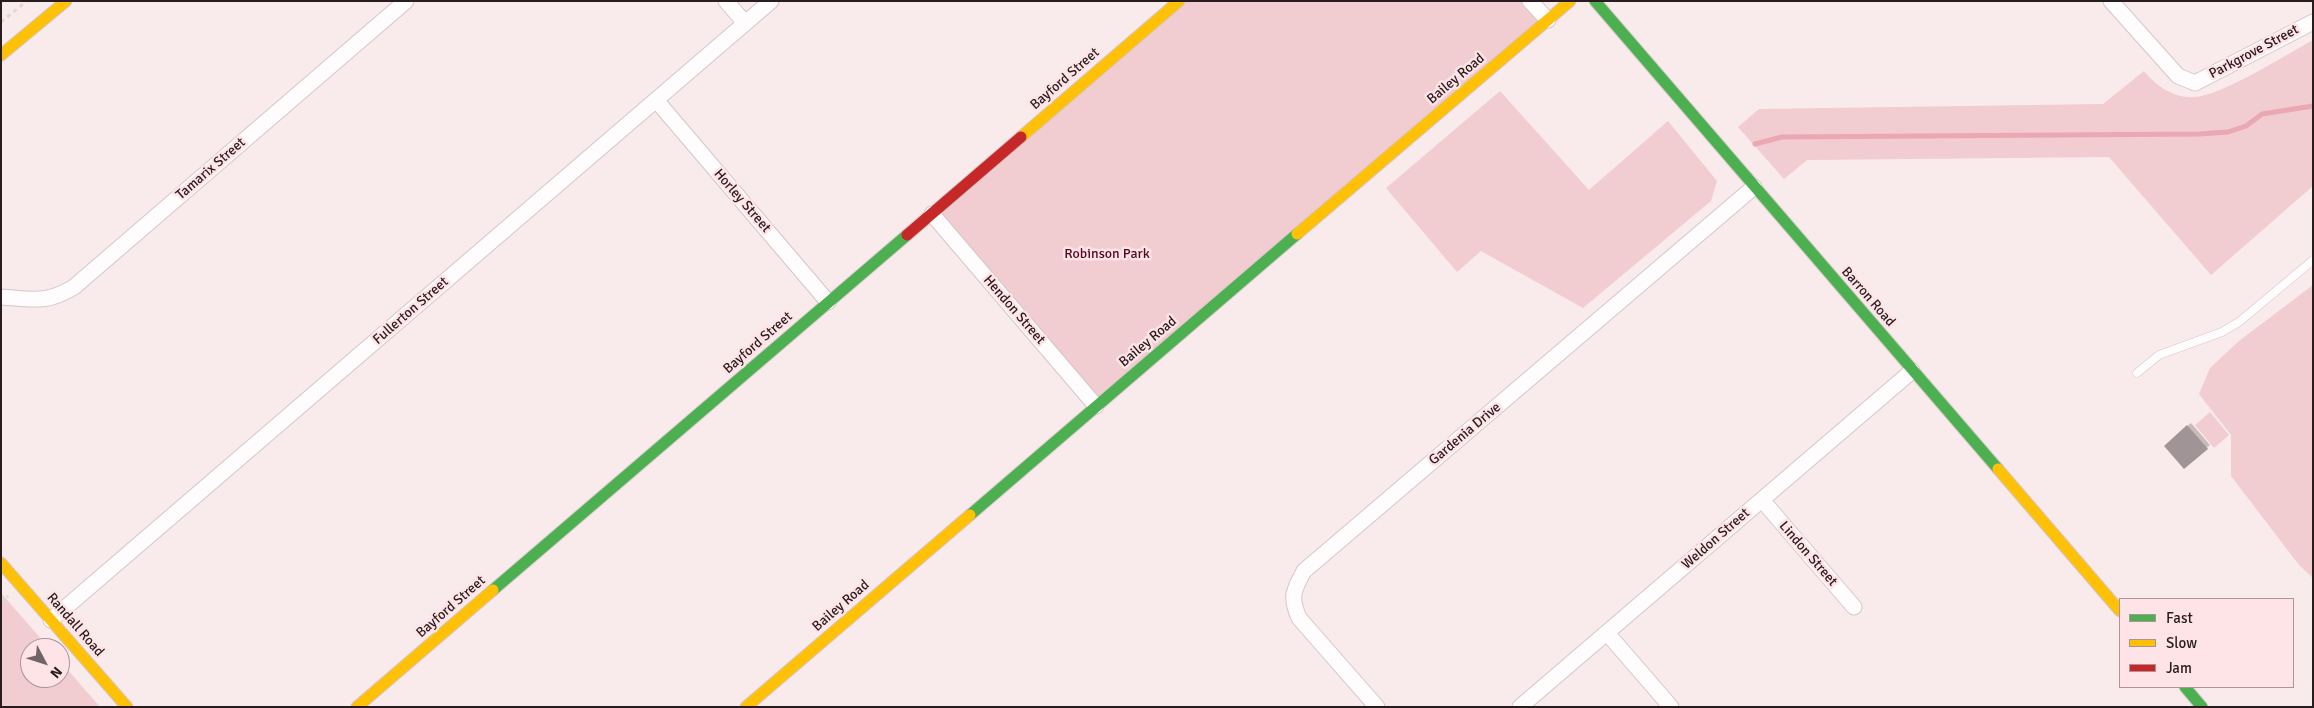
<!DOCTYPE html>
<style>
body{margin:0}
#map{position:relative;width:2314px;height:708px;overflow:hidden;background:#f9eaec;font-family:Signika,sans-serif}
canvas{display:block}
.frame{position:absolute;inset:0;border:2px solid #281c1e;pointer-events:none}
.legend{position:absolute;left:2119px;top:598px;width:175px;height:90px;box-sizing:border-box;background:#ffe4e7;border:1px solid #a99497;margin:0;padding:6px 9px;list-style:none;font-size:15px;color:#281c1e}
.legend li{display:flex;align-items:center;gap:10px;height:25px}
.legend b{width:25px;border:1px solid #a99497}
.north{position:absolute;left:20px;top:638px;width:50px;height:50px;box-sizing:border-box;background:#ffe4e7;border:1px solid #a99497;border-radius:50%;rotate:130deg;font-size:14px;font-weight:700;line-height:20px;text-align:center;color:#281c1e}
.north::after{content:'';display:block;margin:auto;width:18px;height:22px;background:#716466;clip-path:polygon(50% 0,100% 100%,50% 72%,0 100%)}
</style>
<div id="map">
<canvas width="2314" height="708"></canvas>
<div class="frame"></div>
<ul class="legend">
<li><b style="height:6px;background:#4caf50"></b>Fast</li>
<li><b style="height:6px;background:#ffc107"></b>Slow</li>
<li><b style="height:6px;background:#c62828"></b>Jam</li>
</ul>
<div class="north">N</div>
</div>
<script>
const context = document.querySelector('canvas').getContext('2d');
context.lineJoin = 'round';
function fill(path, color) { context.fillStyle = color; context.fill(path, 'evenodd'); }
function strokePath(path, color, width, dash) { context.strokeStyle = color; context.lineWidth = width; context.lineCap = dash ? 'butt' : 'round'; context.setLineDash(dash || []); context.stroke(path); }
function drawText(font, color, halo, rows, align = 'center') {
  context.font = font + ' Signika,sans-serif'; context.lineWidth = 5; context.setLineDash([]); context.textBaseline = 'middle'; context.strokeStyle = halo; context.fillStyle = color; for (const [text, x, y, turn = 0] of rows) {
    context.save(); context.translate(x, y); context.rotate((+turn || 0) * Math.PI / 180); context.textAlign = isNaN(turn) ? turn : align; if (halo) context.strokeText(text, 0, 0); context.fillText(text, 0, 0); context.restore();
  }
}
fill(new Path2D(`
 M1179,1H1530L1548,20L1096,406L932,214Z
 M2313,40V186L2211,275L2109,157L1807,160L1784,179L1738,127L1759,109L2103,104L2144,71C2157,87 2175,99 2196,97C2224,94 2286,55 2313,40Z
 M1500,91L1589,190L1668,121L1717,181L1711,201L1583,308L1481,251L1457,272L1386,188Z
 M2313,285V578L2299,565L2231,476V435L2199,394L2210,368L2239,341Z
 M2210,412L2229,435L2214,448L2195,425Z
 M1,593L49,648H30V678H60V661L100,707H1Z`), '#f1ccd1');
fill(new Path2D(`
 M2191,423L2210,445L2184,468L2165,446Z`), '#0003');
strokePath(new Path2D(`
 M1755,144L1782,137L2199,134L2228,132L2246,126L2262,114L2313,106`), '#e9a8b2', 5);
fill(new Path2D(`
 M2187,425L2208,449L2184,469L2164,446Z`), '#a09496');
const lane = new Path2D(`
 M2137,373L2159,355L2222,332L2239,322L2313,260`);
const street = new Path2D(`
 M726,1L745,23
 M1530,1L1548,20
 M2111,1L2178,76L2195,83L2313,22
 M656,100L828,302
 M932,214L1096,406
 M1,297C33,299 46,304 74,287L406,1
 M1762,500L1854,607
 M51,620L771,1
 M1607,633L1671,707
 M1377,707L1299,618C1290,597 1293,591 1304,571L1754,187
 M1520,707L1912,371`);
const fast = new Path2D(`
 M1595,1L1998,469
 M970,515L1297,234
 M493,590L907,235
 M2185,687L2202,707`);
const slow = new Path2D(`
 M1,55L66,1
 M1021,137L1179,1
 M1297,234L1570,1
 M1998,469L2120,611
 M1,563L127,707
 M357,707L493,590
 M746,707L970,515`);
const jam = new Path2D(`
 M907,235L1021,137`);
strokePath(lane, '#d4c7c9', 9);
strokePath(street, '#d4c7c9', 17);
strokePath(fast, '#d4c7c9', 13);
strokePath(slow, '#d4c7c9', 13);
strokePath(jam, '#d4c7c9', 13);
strokePath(new Path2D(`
 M1,22L27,1
 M1,603L8,596`), '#ddd9d9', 3, [4, 4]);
strokePath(lane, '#fefcfc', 8);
strokePath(street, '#fefcfc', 15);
strokePath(fast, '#4caf50', 11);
strokePath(slow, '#ffc107', 11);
strokePath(jam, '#c62828', 11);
drawText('14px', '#281c1e', '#ffe4e7', [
 ["Parkgrove Street",2254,52,-28],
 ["Bayford Street",1065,79,-41],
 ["Bailey Road",1456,79,-40],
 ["Tamarix Street",211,169,-41],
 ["Horley Street",742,201,49],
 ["Barron Road",1868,297,49],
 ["Hendon Street",1014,310,49],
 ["Fullerton Street",411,311,-41],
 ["Bailey Road",1148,342,-40],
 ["Bayford Street",758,343,-41],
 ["Gardenia Drive",1465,434,-40],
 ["Weldon Street",1716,539,-41],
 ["Lindon Street",1808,554,49],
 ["Bailey Road",841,606,-41],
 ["Bayford Street",451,607,-41],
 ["Randall Road",75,625,49]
]);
drawText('14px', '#55051f', '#ffe4e7', [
 ["Robinson Park",1107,254]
]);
</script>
